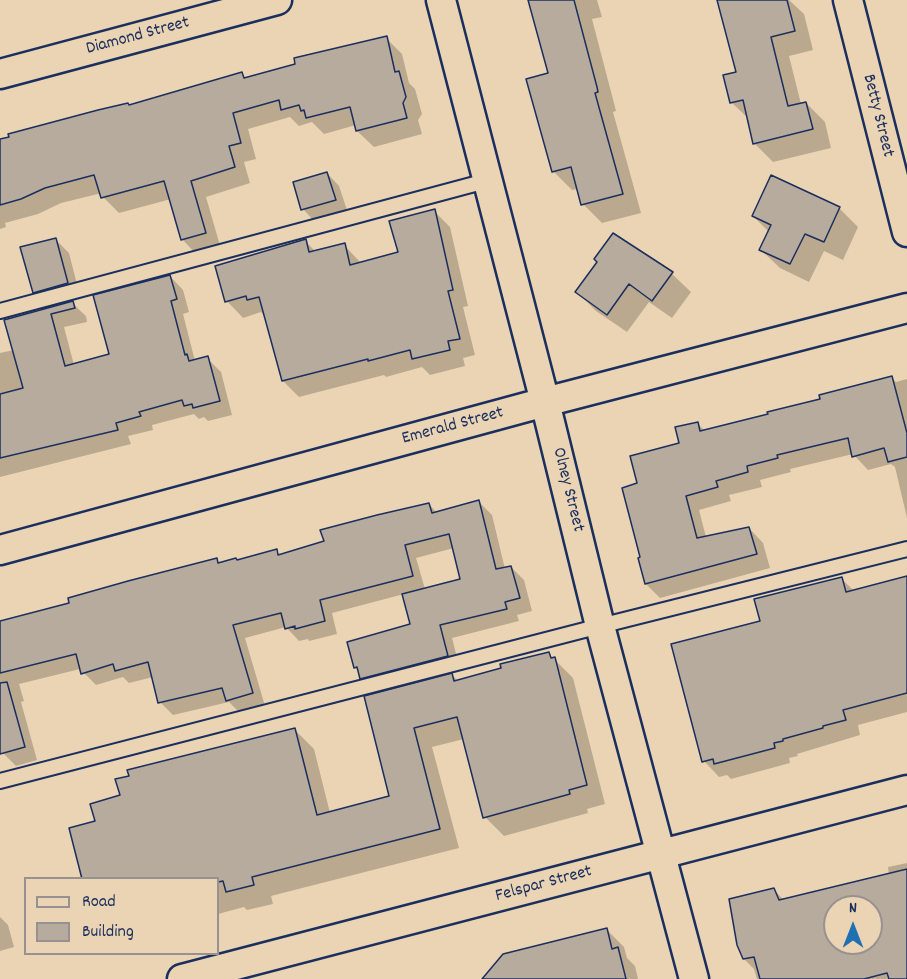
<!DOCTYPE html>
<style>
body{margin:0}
#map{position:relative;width:907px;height:979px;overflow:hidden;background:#ead4b3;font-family:Dekko,sans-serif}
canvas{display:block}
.legend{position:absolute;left:24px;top:877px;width:195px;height:78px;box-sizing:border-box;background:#ead4b3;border:2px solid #979291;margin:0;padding:8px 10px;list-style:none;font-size:18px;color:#1b2f5e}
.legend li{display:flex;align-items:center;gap:12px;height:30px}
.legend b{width:30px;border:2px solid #979291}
.north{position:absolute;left:823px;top:895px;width:60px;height:60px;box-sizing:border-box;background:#ead4b3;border:2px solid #979291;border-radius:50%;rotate:0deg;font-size:16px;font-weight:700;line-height:24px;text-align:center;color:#1b2f5e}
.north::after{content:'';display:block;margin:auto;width:21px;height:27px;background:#1f6fb2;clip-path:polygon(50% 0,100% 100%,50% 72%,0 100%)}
</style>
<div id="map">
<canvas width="907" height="979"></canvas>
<ul class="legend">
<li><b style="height:8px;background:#ead4b3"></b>Road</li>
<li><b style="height:16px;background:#b7ab9e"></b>Building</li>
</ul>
<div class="north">N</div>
</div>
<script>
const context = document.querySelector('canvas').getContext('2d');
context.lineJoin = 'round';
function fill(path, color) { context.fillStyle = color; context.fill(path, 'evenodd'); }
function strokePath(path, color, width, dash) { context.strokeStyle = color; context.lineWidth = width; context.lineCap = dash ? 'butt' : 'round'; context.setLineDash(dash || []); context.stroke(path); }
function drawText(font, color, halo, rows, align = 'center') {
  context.font = font + ' Dekko,sans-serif'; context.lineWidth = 6; context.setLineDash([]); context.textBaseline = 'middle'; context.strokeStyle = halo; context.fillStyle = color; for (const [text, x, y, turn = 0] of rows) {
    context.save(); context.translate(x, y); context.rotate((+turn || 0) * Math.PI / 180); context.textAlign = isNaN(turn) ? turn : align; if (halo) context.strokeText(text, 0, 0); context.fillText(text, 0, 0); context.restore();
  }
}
fill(new Path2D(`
 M529,0H597L602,17L592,19L615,107L616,111L613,112L641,213L602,223L583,204L578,189L572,190L553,171L550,74Z
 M718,0H789L804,14L813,50L789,56L801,104L806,103L825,122L831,148L773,162L755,144L749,119L731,102L738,73Z
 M386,38L402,54L409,83L415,89L422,114L418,120L422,134L374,147L357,131L356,125L324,134L312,122L299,126L290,117L248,129L256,159L244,162L250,183L206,197L221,249L198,256L182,239L171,199L119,213L103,197L102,193L61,203L38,214L5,223L6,227L0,229V141L241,74L247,79Z
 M327,173L339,186L348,213L315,222L303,209Z
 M771,177L839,208L858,227L843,260L824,251L809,282L780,268L761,250L769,232L753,216Z
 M434,211L450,227L468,306L463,307L475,355L463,358L465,366L430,375L422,367L386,377L384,375L299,397L283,381L264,315L261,312L243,318L227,301L305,241L316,252L344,245L361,263L400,253Z
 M613,235L672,274L691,292L672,318L649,302L627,332L596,311L577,292L599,262Z
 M56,240L69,253L80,296L47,305L34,292Z
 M170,276L183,290L189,312L183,314L195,361L207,358L221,372L232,415L208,421L204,417L199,419L194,414L152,425L153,430L128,436L131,444L0,477V353L14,350L6,321L72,303L86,316L87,322L64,327L74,365L111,355Z
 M891,377L896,382L907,379V518L895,467L891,464L868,470L853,454L790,469L791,472L760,480L762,487L729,495L731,501L699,510L706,537L749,528L763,543L770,568L660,598L646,584L642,558L639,485L681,444L697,423L705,431L822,400Z
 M479,502L492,515L505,569L511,567L524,580L532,611L517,615L519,621L452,638L460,669L374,691L361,678L359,671L355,667L412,625L404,594L332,613L337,634L309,641L308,639L299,641L286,627L245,638L265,706L240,713L229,702L173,715L160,702L153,677L129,683L123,677L96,685L80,669L19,684L24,701L21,702L37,760L16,766L3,753L0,747V622L71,604L216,560L220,564L237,562L276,551L281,555L326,542L429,504L437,513ZM454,548L462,580L425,589L416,558Z
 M907,577V712L858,725L860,735L797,754L798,756L789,758L790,763L731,779L727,775L719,777L704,761L761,622L842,579L854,591Z
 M549,654L573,678L605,804L587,809L588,813L504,836L485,817L464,739L432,747L459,848L271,896L273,904L247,910L244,907L218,914V878L97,822L121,796L294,729L314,749L330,813L391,797L366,697L452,675L458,681Z
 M907,863V979H757L754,969L744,959L774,890L784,900L889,875L888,867ZM835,907H871V943H835Z
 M0,917L8,925L14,947L0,951Z
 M606,929L624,947L627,958L635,966L638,979H484Z`), '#0003');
const building = new Path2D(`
 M528,0H574L597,87L598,92L595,93L623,194L581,205L571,167L552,172L526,79L548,73Z
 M717,0H787L795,31L771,37L788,106L806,102L813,129L753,144L743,100L730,103L723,75L736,72Z
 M387,36L395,72L399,71L406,97L403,103L407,118L356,131L350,107L306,118L304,110L301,111L299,105L281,110L279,100L233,113L241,143L229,146L235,167L191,181L206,233L181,240L164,181L101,198L94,175L45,188L21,199L0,205V139L9,137L8,134L98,110L128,103L129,105L242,72L244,78L295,64L294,58Z
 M327,172L336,200L301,210L293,182Z
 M771,175L840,207L824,242L805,234L790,264L759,250L771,225L752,216Z
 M435,209L453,290L448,291L460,339L448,341L450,350L412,359L410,350L368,361V359L282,381L259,297L247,300L246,296L225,302L215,266L306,239L309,252L345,243L350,265L398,252L389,221Z
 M613,233L673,272L652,301L629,284L607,315L575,292L597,262L594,259Z
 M56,238L68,283L33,293L20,247Z
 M170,275L177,299L171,301L185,355L187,354L189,361L208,356L220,401L193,408L192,404L184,406L182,400L139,412L141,416L116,423L118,430L0,458V394L23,388L4,320L73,301L75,308L51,314L65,366L109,354L93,295Z
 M892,376L907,433V457L888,462L884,448L852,457L848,438L777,455L778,458L747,466L748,472L716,481L718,487L686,496L697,538L749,527L757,554L645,584L638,558L640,557L622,488L637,483L630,456L679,443L675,427L698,422L700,431L768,414L767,412L820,399L819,395Z
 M479,500L496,569L511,566L520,598L505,602L507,609L440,625L448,656L360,679L357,667L354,668L347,642L410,624L402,594L460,579L449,534L405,545L413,576L320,600L325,621L295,629V626L285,629L281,613L233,625L253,693L226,701L222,688L158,703L148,662L115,671L113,664L81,674L76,654L0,673V621L69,603L68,598L128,581L217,558L218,563L236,558L237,560L277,549L278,555L324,541L320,530L377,515L429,503L432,513Z
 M907,576V693L843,710L846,720L823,726V728L783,739V741L774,743L775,748L714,764L713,759L702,762L671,644L760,621L754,599L842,577L846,592Z
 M549,652L551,658L555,657L587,785L569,790L570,794L483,818L457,717L414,728L440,829L252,877L254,885L226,892L223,881L218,882V879H82L69,828L95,821L90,804L120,795L115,779L129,776L127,770L295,728L317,815L389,796L364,696L452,673L454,681L501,668L500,664Z
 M7,682L25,747L0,754V683Z
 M907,869V979H889L887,973L864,979H760L754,957L743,959L737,945L729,899L774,888L779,900ZM835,907H871V943H835Z
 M607,928L612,949L618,947L626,979H482L503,954Z`);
fill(building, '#b7ab9e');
strokePath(building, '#1b2f5e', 1.5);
const lane = new Path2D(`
 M0,311L486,181
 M0,781L600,626L907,549`);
const street = new Path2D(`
 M441,0L545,402L600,626L694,979
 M848,0L907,232
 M0,74L277,0
 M0,550L545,402L907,308
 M182,979L907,790`);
strokePath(lane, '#1b2f5e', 18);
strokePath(street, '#1b2f5e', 33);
strokePath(lane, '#ead4b3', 14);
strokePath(street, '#ead4b3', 28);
drawText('18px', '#1b2f5e', '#ead4b3', [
 ["Diamond Street",138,37,-15],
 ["Betty Street",877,116,76],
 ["Emerald Street",453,427,-15],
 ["Olney Street",567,490,76],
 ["Felspar Street",544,885,-15]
]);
</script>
